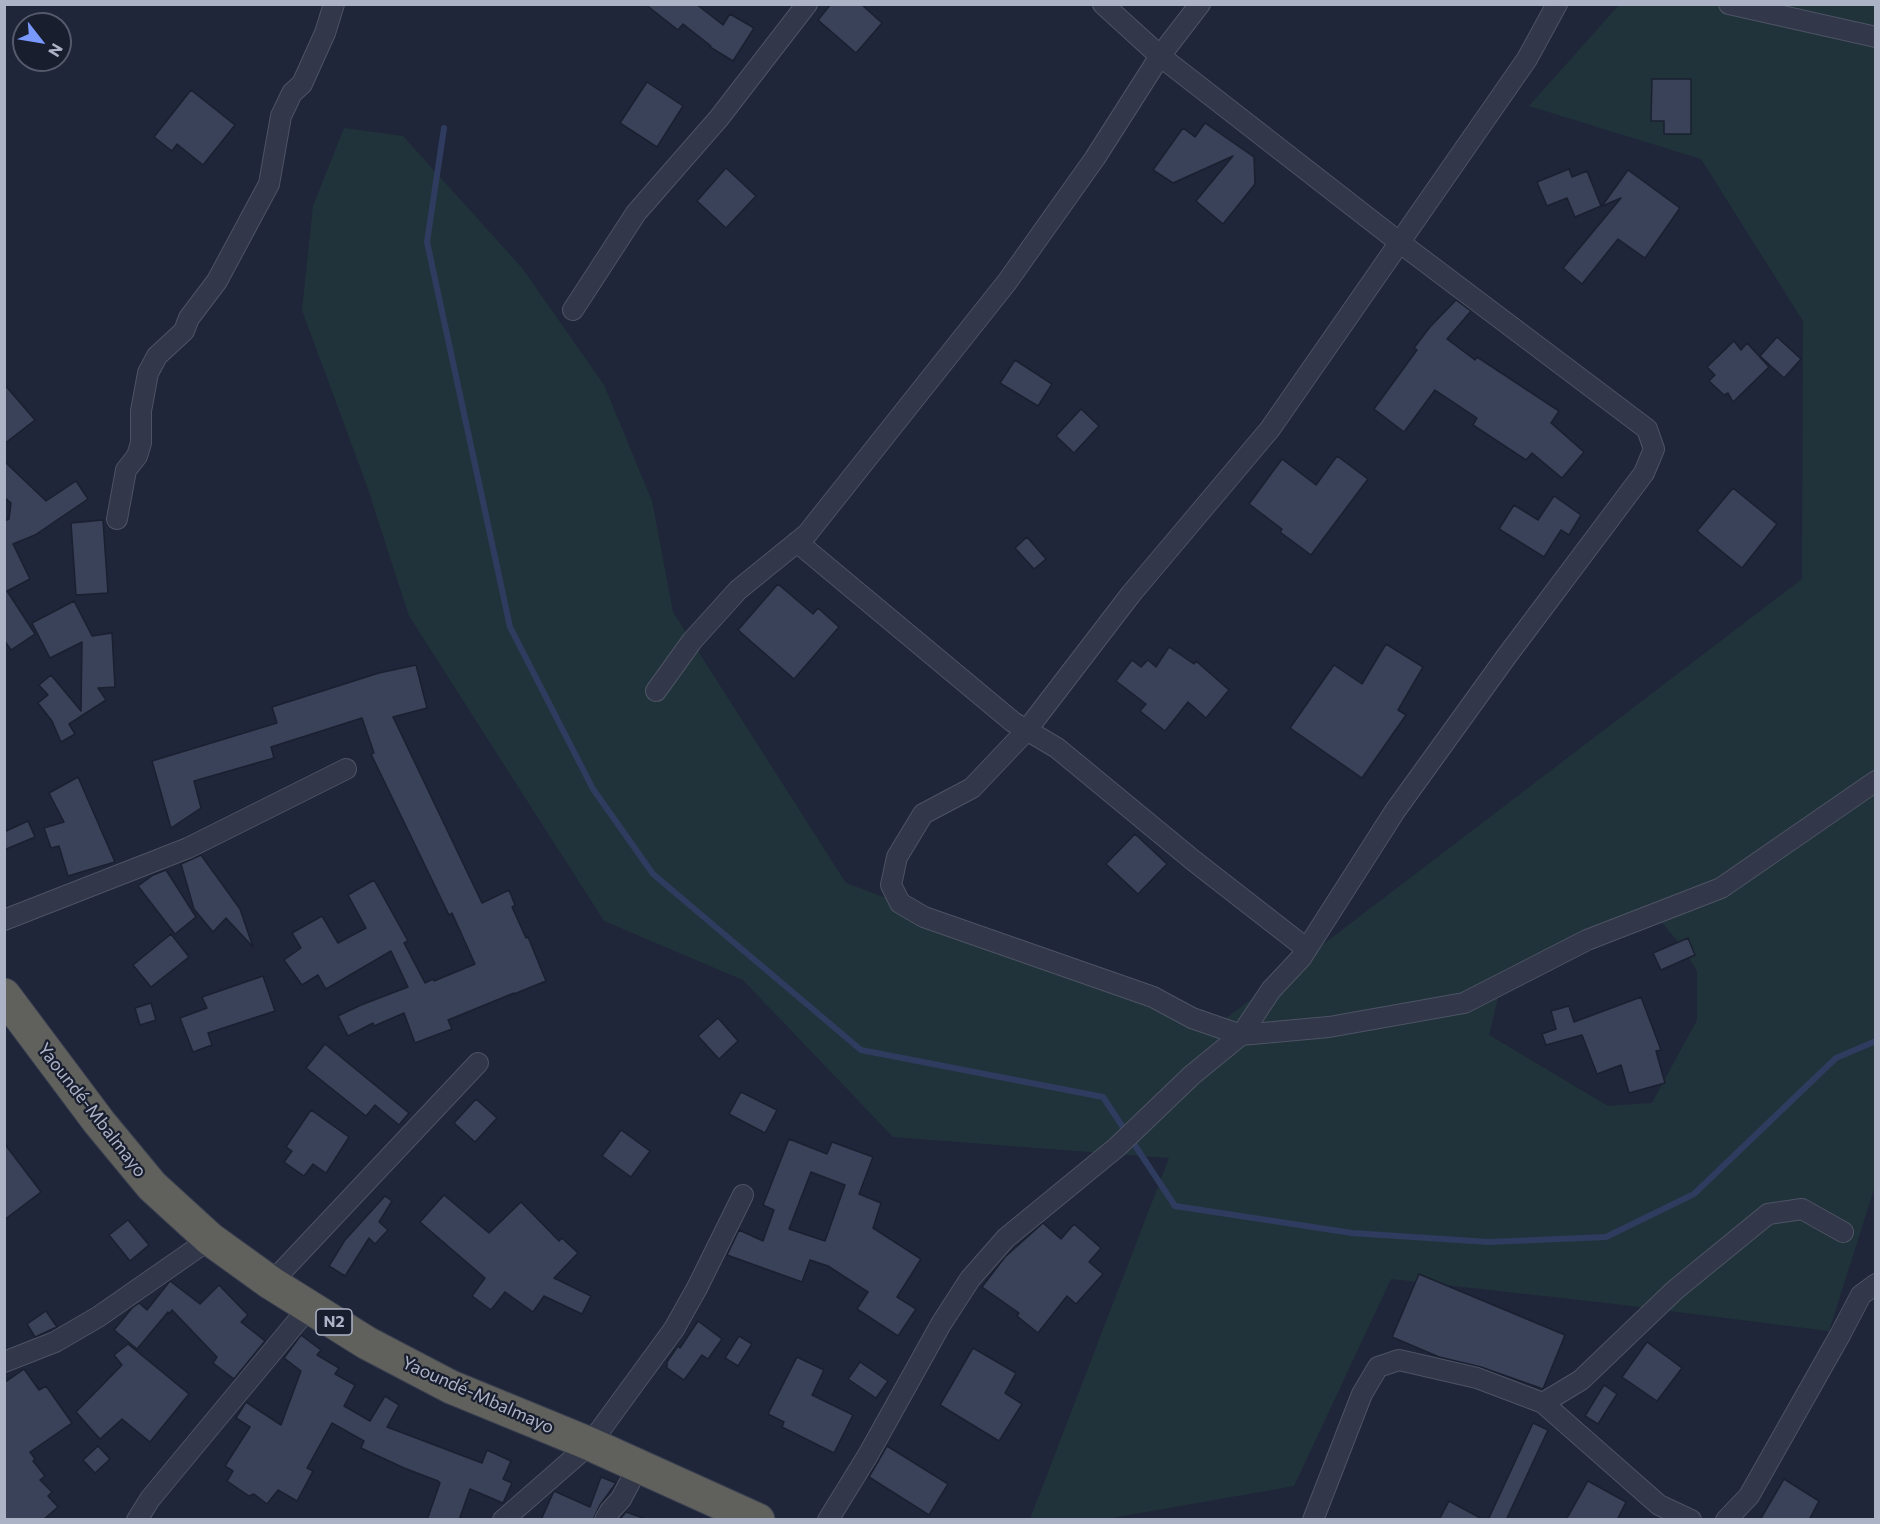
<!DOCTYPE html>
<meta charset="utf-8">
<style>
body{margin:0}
#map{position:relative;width:1880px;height:1524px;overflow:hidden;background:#1f2639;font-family:Commissioner,sans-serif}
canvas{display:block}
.frame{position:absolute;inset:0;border:6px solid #adb3c6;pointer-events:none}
.north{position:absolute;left:12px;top:12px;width:60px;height:60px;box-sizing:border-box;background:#181e2e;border:2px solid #545a6b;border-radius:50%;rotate:121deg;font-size:16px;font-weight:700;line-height:24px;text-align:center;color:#adb3c6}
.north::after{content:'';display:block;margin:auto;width:21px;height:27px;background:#7999ff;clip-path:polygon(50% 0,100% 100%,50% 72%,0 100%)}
</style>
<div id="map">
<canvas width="1880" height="1524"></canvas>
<div class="frame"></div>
<div class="north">N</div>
</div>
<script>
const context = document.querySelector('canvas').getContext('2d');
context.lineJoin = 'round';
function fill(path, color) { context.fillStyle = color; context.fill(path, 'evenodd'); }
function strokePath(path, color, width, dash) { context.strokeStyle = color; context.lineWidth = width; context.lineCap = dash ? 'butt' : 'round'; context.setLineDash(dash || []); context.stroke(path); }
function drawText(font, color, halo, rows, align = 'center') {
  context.font = font + ' Commissioner,sans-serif'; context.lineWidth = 4.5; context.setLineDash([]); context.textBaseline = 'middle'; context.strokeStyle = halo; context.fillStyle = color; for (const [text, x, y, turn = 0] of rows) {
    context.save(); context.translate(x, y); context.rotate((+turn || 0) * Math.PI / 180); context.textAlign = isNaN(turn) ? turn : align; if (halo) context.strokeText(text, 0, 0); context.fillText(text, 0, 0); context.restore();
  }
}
fill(new Path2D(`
 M1619,5H1875L1876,1183L1829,1331L1607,1303L1391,1279L1294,1486L1106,1519H1030L1169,1158L893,1137L743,980L604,921L409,616L367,486L302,310L313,206L344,128L403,136L522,268L604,385L652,501L673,612L846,883L1220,1023L1802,579L1803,321L1701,159L1529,106ZM1650,909L1681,945L1697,971V1020L1652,1103L1608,1106L1489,1035L1505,969Z`), '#21333a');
strokePath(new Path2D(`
 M444,128L427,242L510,627L593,789L653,874L861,1050L1103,1097L1175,1206L1352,1233L1489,1242L1606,1237L1694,1194L1836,1058L1876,1041`), '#2f3c5f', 6);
const building = new Path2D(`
 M645,4H696L723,25L730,14L754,28L733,61L710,47L711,46L683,24L678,30Z
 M831,4H861L882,23L856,53L818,20Z
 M1652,79H1691V134H1664V121H1651Z
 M647,82L683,106L657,147L620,123Z
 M191,90L235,125L203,165L177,144L172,151L154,137Z
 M1205,123L1254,157L1255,184L1223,224L1196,201L1233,156L1173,183L1153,170L1183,128L1195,137Z
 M726,168L756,196L726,228L697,201Z
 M1569,169L1572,177L1587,171L1601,206L1575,217L1567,198L1547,206L1537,182Z
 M1628,170L1680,208L1645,258L1618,239L1582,284L1563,268L1621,198L1602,206Z
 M1456,300L1471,311L1447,339L1475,360L1477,357L1559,411L1551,423L1584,452L1562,478L1532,453L1526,460L1473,425L1477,418L1435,390L1404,432L1374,409L1417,350L1414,348L1430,327Z
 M1777,337L1801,359L1784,378L1760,356Z
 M1734,341L1741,350L1747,343L1769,367L1733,402L1728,393L1724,395L1709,381L1715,375L1707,367Z
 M1015,360L1052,384L1038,406L1000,383Z
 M4,384L35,420L4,444Z
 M1081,409L1099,426L1074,453L1056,436Z
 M1337,456L1368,479L1311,555L1280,532L1282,529L1249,504L1282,459L1316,485Z
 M4,461L46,501L76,481L88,499L35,535L13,544L30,579L7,591L35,634L11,650L4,640V521L9,519L11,503L4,497Z
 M1733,488L1777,524L1742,568L1697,531Z
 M1554,496L1581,515L1569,535L1561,530L1544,557L1499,529L1514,505L1538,520Z
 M103,520L108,593L76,595L71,523Z
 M1027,537L1046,559L1034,569L1015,548Z
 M778,584L813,614L818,608L839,627L794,679L738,630Z
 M74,601L92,636L112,633L115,687L98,688L106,700L69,724L75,734L61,742L52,721L38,703L48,695L39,685L51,675L81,711L82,642L50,658L32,623Z
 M1386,644L1423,667L1398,710L1406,715L1362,778L1290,728L1334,665L1362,684Z
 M1169,647L1194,664L1196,661L1229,690L1206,718L1188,702L1165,731L1140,711L1146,704L1116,681L1132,660L1141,667L1148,660L1156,667Z
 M416,665L427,708L393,717L482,903L509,890L515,905L512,907L526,938L528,937L546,981L514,994V993L448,1020L452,1029L415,1043L404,1013L374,1026L373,1023L348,1036L338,1016L361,1005L408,987L391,951L326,989L318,975L302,985L284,960L301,948L292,933L322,916L338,943L366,928L348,895L374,880L408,941L404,943L425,983L433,979L434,981L475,964L452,913L449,915L371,754L374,753L362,718L271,747L274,758L194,781L201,808L171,828L152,761L277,723L272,707L379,673Z
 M78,777L115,862L68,876L59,846L51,848L44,828L64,822L49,793Z
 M28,821L35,837L4,850V832Z
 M1135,834L1167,864L1138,894L1106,864Z
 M201,855L240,909L253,947L226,918L213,932L194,909L181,864Z
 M166,870L196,917L175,934L138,886L153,875Z
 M171,934L189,957L151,987L133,965Z
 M1688,938L1695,955L1661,970L1653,953Z
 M263,976L275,1011L208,1033L212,1045L193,1052L180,1018L207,1008L202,997Z
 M1641,997L1661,1050L1656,1051L1665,1083L1629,1093L1621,1065L1597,1074L1582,1035L1546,1045L1542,1034L1556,1029L1551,1011L1569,1006L1574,1022Z
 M151,1003L156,1020L140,1025L135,1008Z
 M718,1018L738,1041L719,1059L698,1036Z
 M325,1044L409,1113L399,1125L375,1105L366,1116L306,1068Z
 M741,1092L777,1110L765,1133L729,1114Z
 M476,1099L497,1118L475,1142L454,1123Z
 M311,1110L349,1137L326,1173L313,1164L304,1176L284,1162L292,1151L286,1147Z
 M621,1130L650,1151L631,1177L602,1156Z
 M789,1139L827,1154L832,1142L873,1157L859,1194L881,1203L873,1228L921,1259L897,1297L916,1309L898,1336L857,1309L868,1292L828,1266L810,1260L802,1282L727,1255L739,1230L763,1241L774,1210L763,1205ZM811,1172L845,1185L825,1241L789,1229Z
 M4,1143L41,1192L4,1220Z
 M444,1195L489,1233L521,1202L559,1241L562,1238L578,1253L554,1278L591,1296L582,1314L544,1296L533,1312L505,1292L491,1310L472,1296L485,1278L420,1222Z
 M385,1196L392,1201L379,1222L388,1230L375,1244L369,1238L345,1276L329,1266L345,1240Z
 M128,1220L149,1245L130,1261L109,1235Z
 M1043,1223L1061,1239L1074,1224L1101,1248L1089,1262L1103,1274L1076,1304L1067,1296L1038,1333L1017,1316L1019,1313L982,1287L1005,1257Z
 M1419,1274L1565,1335L1543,1389L1481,1367L1439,1357L1392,1337Z
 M170,1281L200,1304L219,1285L248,1315L241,1322L265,1341L234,1379L213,1363L217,1357L172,1310L169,1314L168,1312L137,1349L114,1330L132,1308L139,1303L147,1310Z
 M46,1311L57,1327L35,1337L27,1324Z
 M698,1321L722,1339L708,1359L702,1355L684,1380L667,1368V1362L678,1346L680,1348Z
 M301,1335L321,1350L317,1355L339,1368L335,1374L355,1385L344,1406L370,1421L385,1396L399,1405L387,1427L482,1463L487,1450L511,1461L503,1479L512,1483L503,1503L470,1489L459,1520H427L440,1483L438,1481L404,1468L361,1448L364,1441L332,1423L307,1468L313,1471L297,1501L278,1490L267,1504L254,1494L249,1496L227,1481L233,1471L225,1466L250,1427L236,1418L246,1402L281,1425L301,1371L284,1358Z
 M739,1336L752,1344L738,1366L725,1358Z
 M1647,1342L1682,1368L1657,1401L1622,1377Z
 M128,1344L189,1394L150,1442L122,1419L100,1439L76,1412L122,1365L114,1355Z
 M973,1348L1016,1373L1005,1393L1022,1404L999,1441L940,1405Z
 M797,1357L824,1370L812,1395L853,1415L834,1453L782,1427L784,1422L768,1414Z
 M860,1362L888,1381L876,1398L848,1379Z
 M24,1369L39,1390L46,1386L72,1423L30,1452L35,1459L33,1461L45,1476L40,1480L52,1492L48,1496L58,1507L43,1520H4V1383Z
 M1604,1385L1617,1394L1598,1424L1585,1416Z
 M1533,1423L1548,1430L1506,1520H1488Z
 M98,1446L110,1459L95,1473L83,1460Z
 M887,1446L948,1484L929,1515L869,1477Z
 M601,1477L616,1483L600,1505L593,1520H541L554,1491L590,1507Z
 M1784,1479L1819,1501L1809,1520H1760Z
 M1588,1481L1626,1502L1617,1520H1566Z
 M1449,1501L1484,1520H1439Z
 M626,1512L643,1518V1520H619Z`);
fill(building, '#3a4259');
strokePath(building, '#1a2030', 1.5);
const minor = new Path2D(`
 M1557,4L1527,59L1270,429L1131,594L1026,731L972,788L923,814L897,857L891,885L900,903L924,917L1153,997L1192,1018L1241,1035L1329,1027L1464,1003L1587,940L1721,888L1876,781
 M1729,4L1876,37
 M573,310L636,213L719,118L807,4
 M117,519L126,470L137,456L141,443V411L148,373L157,356L184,331L189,318L217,281L269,184L281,116L292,93L302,84L325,33L334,4
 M797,542L1013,722L1057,748L1194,861L1307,949
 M656,691L692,641L738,590L807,534L1007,282L1095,158L1160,56L1200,4
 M4,920L188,848L346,769
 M271,1283L478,1063
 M4,1362L55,1342L98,1317L210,1239
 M1543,1403L1659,1505L1691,1520
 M137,1520L150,1499L310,1306
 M503,1520L590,1444L674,1329L697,1288L743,1195
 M605,1520L610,1511L621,1499L638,1467
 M828,1520L868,1455L941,1324L970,1279L1006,1238L1117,1147L1192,1075L1241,1035L1271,990L1301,958L1395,811L1506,657L1644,473L1654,449L1647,429L1399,242L1160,56L1103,4
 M1313,1520L1362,1394L1378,1367L1399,1360L1477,1378L1543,1403L1581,1380L1675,1290L1768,1214L1802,1209L1843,1232
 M1726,1520L1749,1496L1840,1335L1861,1295L1876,1284`);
const trunk = new Path2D(`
 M4,995L99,1122L152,1186L210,1239L271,1283L367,1343L451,1387L590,1444L758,1520`);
strokePath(minor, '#4d5364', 22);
strokePath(trunk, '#3a4051', 35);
strokePath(minor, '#323849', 20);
strokePath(trunk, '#60605c', 33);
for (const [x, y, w] of [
 [334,1322,36]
]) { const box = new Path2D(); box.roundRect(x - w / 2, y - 13, w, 26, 4.5); context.fillStyle = '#181e2e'; context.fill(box); strokePath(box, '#adb3c6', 1.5); }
drawText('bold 16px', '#adb3c6', null, [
 ["N2",334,1322]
]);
drawText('18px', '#adb3c6', '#181e2e', [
 ["Yaoundé-Mbalmayo",92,1110,52],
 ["Yaoundé-Mbalmayo",478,1395,24]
]);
</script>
